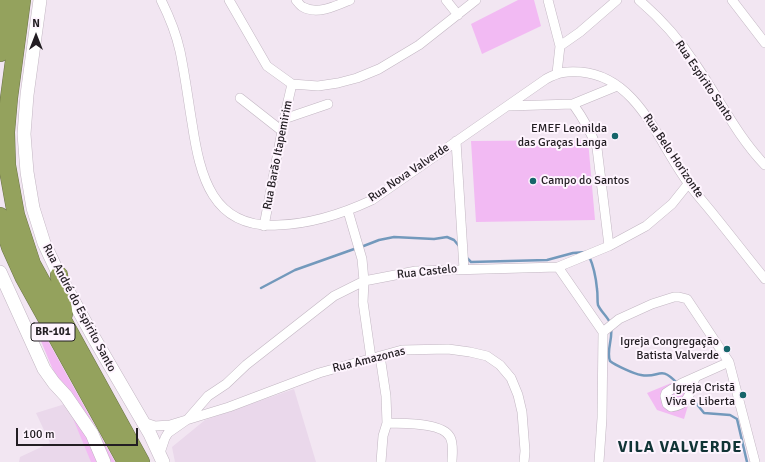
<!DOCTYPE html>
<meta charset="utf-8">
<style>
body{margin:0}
#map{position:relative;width:765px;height:462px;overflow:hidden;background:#f2e6f2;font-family:Signika,sans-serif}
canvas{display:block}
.north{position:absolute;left:16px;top:16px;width:40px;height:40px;-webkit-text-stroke:3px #fef4fe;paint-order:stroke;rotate:0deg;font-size:11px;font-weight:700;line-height:16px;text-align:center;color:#231e23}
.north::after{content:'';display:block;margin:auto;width:14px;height:18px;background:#231e23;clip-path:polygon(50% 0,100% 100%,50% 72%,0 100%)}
.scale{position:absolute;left:16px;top:428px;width:122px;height:18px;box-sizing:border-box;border:2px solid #231e23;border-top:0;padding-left:5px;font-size:12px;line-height:14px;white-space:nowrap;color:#231e23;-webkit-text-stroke:3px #fef4fe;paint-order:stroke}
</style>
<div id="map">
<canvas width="765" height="462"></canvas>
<div class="north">N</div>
<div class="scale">100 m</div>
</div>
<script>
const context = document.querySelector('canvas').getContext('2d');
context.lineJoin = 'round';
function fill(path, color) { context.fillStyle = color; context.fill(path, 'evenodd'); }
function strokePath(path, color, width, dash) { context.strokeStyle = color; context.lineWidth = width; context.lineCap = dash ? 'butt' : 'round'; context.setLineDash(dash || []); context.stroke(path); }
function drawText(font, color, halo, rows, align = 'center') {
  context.font = font + ' Signika,sans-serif'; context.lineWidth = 4; context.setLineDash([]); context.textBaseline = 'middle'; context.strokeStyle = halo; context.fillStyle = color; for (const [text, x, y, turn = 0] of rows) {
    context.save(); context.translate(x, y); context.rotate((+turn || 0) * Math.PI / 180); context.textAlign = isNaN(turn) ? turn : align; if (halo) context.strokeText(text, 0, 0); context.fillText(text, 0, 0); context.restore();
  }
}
fill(new Path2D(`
 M294,389L316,462H175L172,447L205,420Z
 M65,404L99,462H19L20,457L50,443L36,413Z`), '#ead8eb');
fill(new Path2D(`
 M518,0H534L541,26L482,54L471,24Z
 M588,140L595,220L476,222L471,141Z
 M37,321L115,462H91L36,329Z
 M698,372L684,419L657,410L647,393Z`), '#f2baf3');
strokePath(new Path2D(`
 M361,247L379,240L394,237L434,239L447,237L454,240L459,246
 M589,256C594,267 596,278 597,289C598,295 597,300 598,305C601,312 608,317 610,323
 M466,257L471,262L547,260L573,253L586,252
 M261,288L295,270L357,248
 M611,328C613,339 606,351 610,361C615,365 634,374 641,375C660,379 659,364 677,383
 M691,397L704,413L730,415L737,419L747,462`), '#7399bc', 2.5);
const street = new Path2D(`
 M161,0C169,16 176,33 180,51C185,75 188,99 192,123C200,176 212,229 278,225C311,224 342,214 372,200L546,79C559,72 566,71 581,72C639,77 659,145 689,184C697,195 706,205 714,215C731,236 748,258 765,279
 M229,0L267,66L292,84L318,86L338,83L357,78L379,69L419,45L476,0
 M296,0C298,2 300,6 303,7C317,15 336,6 350,0
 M446,0L458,15
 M548,0L560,46L557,73
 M639,0C660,18 679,39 694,62C718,96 736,135 765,165
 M732,0L765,43
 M560,46L580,32L617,0
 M240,98L282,131
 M573,104L617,86
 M508,106L573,104C583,118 591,132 597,148L609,246
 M284,119L328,104
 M456,141L464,269
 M348,211L362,259L364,281L363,302L371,358
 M264,226L286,110L292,84
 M558,267L603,332L602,418L599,462
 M603,332L619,319L652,304L674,297H679L687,299L729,362L755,462
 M380,356L386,396L387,423L383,436L381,462
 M695,378C690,393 689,405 671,407L667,404L665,396L666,393L672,389L682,383L729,362
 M143,422L155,426L170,425L229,407L319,373L402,350L448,349L470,352L487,356L500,365L511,378L518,395L522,412L525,451L524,462
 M387,423C403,424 442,422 450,437C454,444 452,455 452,462
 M160,453L165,438L168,433L188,419L208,396L226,384L246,365L334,296L364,281L416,271L558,267L609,246L646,226L672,204L688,184`);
const secondary = new Path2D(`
 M40,0L27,95L24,134L27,172L33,208L44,243L59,275L94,338L150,434L163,462
 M0,272L44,369L54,383L66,396L92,434L104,462`);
const highway = new Path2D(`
 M22,0L9,98L6,132L7,165L16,215L32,264L141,462
 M0,53L7,0
 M0,216L10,247L24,278L126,462
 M59,275L64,314`);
strokePath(street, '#c2b6c2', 10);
strokePath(secondary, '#c2b6c2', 14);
strokePath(highway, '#6c7449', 18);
strokePath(street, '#fff', 9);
strokePath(secondary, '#fff', 13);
strokePath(highway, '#94a25d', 17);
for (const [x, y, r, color] of [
 [615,136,4,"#16656a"],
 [533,181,4,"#16656a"],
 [727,349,4,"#16656a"],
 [743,395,4,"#16656a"]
]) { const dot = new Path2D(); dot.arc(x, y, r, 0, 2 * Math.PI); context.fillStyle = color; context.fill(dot); strokePath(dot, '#fef4fe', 1.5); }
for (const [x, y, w] of [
 [53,332,44]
]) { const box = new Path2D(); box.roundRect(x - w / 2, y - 9, w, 18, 3); context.fillStyle = '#fef4fe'; context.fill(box); strokePath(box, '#231e23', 1); }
drawText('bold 11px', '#231e23', null, [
 ["BR-101",53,332]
]);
drawText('12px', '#231e23', '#fef4fe', [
 ["Rua Espírito Santo",704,81,56],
 ["Rua Barão Itapemirim",278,155,-79],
 ["Rua Belo Horizonte",673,156,56],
 ["Rua Nova Valverde",409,173,-34],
 ["Rua Castelo",427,272,-6],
 ["Rua André do Espírito Santo",79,308,62],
 ["Rua Amazonas",369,360,-14]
]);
drawText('12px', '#231e23', '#fef4fe', [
 ["EMEF Leonilda",607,129],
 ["das Graças Langa",607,143],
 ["Campo do Santos",541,181,"left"],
 ["Igreja Congregação",719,342],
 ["Batista Valverde",719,356],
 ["Igreja Cristã",735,388],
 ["Viva e Liberta",735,402]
], 'right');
context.letterSpacing = '1px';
drawText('bold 16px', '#113436', '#fef4fe', [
 ["VILA VALVERDE",680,448]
]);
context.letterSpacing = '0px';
</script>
